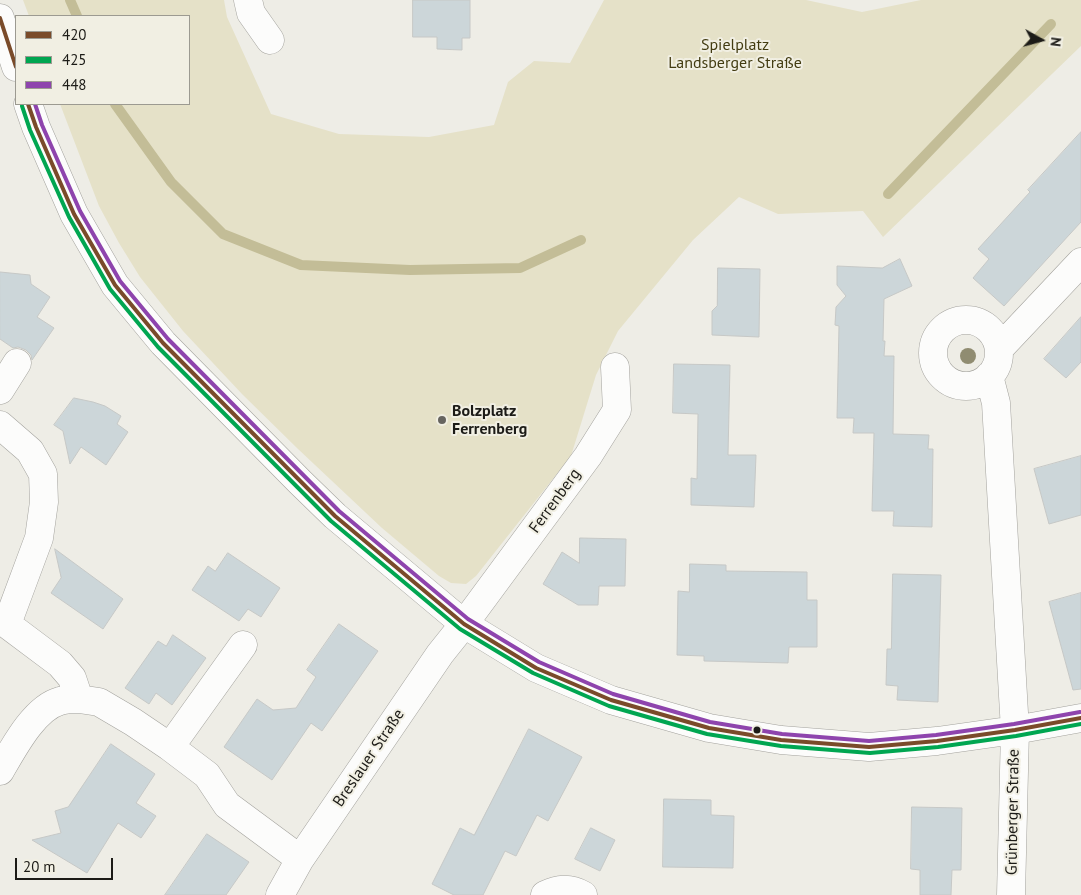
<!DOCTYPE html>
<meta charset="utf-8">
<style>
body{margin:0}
#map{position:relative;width:1081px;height:895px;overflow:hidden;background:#eeede6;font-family:"PT Sans",sans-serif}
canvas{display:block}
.legend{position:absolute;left:15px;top:15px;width:175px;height:90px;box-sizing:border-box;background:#f1efe3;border:1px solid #9c9a91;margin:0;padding:6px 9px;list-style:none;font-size:15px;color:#1c1b17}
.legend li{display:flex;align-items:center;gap:10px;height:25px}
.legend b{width:25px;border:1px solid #9c9a91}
.north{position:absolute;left:1016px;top:15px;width:50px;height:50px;-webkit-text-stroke:4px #f1efe3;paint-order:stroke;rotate:97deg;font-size:14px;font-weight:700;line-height:20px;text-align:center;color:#1c1b17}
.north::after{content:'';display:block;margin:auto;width:18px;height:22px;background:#1c1b17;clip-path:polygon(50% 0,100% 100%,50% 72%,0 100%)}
.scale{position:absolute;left:15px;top:858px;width:98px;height:22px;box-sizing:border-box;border:2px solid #1c1b17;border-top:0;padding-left:6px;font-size:15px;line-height:18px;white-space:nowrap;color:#1c1b17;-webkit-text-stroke:4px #f1efe3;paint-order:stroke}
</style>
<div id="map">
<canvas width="1081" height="895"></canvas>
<ul class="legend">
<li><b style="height:6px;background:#7a4b2a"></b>420</li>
<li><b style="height:6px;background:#00a651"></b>425</li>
<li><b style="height:6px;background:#8e44ad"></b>448</li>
</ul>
<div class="north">N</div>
<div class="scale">20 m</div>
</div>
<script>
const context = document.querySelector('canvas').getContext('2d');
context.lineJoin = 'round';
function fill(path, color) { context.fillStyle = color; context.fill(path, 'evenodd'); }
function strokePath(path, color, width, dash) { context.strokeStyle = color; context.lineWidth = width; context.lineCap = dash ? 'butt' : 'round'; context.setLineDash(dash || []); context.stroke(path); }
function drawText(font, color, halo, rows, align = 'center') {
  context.font = font + ' "PT Sans",sans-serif'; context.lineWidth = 4; context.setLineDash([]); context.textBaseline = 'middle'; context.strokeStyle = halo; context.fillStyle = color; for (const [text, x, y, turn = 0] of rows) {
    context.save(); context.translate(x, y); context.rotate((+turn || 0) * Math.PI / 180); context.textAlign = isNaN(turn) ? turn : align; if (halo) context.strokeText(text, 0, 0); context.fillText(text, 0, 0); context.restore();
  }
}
fill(new Path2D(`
 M23,0H224L227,17L271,114L339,134L429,137L494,125L508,82L534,61L570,63L604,0H806L862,12L921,0H1081V46L883,237L863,211L778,214L739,197L693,240L618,331L596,375L571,456L476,576L466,584L451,583L439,576L382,528L298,449L242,394L183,331L140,277L119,243L99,206L60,104H189V16H29Z`), '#e5e1c8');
strokePath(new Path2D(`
 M70,0L77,16
 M115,104L171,182L223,234L301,265L410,270L520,268L581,240
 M888,194L1051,24`), '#c3bd97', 10);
const building = new Path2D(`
 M413,0H470V38H462V50L437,49V37H413Z
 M1081,132V222L1004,306L973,278L989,259L978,249L1030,192L1028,190Z
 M900,259L912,286L884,299L883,341H885L884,356H894L893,434L929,435L928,449H933L932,527L893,526L894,511H872L874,433H853L854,418H837L839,326L835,325L836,307L846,296L837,285V266L882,268Z
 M718,268L760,269L759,337L712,335V311L717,306Z
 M0,272L30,275L31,284L50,297L37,317L54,328L32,360L31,355L26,350L18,347L13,348L0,339Z
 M1081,317V362L1066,378L1044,359Z
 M674,364L730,365L728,455H756L754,507L691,505V478L697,479L698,414L673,413Z
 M74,398L93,402L105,406L121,416L117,424L128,432L106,465L81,447L70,464L63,431L54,425Z
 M1081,456V515L1049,524L1034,469Z
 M580,538L626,539L625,586H599L598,605H578L543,584L562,552L579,563Z
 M55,549L123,599L103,629L51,593L61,578Z
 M228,553L280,588L261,617L248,609L239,621L192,590L208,566L215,571Z
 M690,564L726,565V571L807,572V600H817V647H789L788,663L704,661V656L677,655L678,591L689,592Z
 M893,574L941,575L938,702L897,700L898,686L886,685L887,649H891Z
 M1081,593V689L1073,690L1049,602Z
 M339,624L378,651L322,731L311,723L272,780L224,747L257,699L273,710L296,708L316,677L307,670Z
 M173,635L206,658L172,705L156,693L149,704L125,688L158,641L166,646Z
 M529,729L582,757L548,821L537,815L516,856L505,851L483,895H454L432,884L460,828L474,835Z
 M111,744L155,774L136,803L156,816L141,838L118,823L87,873L32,840L61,833L55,811L68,807Z
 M664,799L711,800V815L734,816L733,868L663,867Z
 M912,807L962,808L961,870H952L951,895H920V870L911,869Z
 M591,828L615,840L600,871L575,859Z
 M207,834L249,862L226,895H165Z`);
fill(building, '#ccd6d9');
strokePath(building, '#c6c8c6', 1);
const minor = new Path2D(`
 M248,0L251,13L270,40
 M0,18L16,67
 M28,104L36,127L74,214L115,285L163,343L300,482L335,516L464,624L536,668L611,700L709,728L781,740L869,747L937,741L1015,730L1081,718
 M933 353a33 33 0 1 1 66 0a33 33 0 1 1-66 0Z
 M999,349L1081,262
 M989,376L996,403L1015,730L1011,895
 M0,390L17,363
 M0,425L30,451L43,474L44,502L39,538L7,624
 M0,619L60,664L72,678L79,699L99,702L133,722L170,747L207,775L227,805L300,859
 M170,747L243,645
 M0,771C13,749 34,708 60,701C66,699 73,699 79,699
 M280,895L300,859L440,654L464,624L588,456L617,410L615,367
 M545,895C558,889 569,887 583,895`);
strokePath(minor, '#a3a29d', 29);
strokePath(minor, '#fcfcfb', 28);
strokePath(new Path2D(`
 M0,18L16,67
 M28,104L36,127L74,214L115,285L163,343L335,516L464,624L536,668L611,700L709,728L781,740L869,747L937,741L1015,730L1081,718`), '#7a4b2a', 4);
strokePath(new Path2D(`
 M22,106L30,130L69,217L110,289L158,347L331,521L460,629L533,673L609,706L707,734L781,746L870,753L938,747L1016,736L1081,724`), '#00a651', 4);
strokePath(new Path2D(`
 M35,104L42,125L80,211L120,281L168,339L339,511L468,619L539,662L613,694L710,722L782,734L869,741L936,735L1014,724L1080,712`), '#8e44ad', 4);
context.fillStyle = '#908c71';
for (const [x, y] of [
 [968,356]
]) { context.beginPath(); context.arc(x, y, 8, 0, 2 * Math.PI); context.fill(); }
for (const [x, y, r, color] of [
 [442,420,5,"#66645f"],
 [757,730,4.5,"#1c1b17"]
]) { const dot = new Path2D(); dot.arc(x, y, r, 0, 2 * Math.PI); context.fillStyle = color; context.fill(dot); strokePath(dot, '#f1efe3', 2); }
drawText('16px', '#433c12', '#f1efe3', [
 ["Spielplatz",735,45],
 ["Landsberger Straße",735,63]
]);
drawText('bold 16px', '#1c1b17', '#f1efe3', [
 ["Bolzplatz",452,411],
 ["Ferrenberg",452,429]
], 'left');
drawText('16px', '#1c1b17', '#f1efe3', [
 ["Ferrenberg",555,501,-54],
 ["Breslauer Straße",369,758,-56],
 ["Grünberger Straße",1013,812,-89]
]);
</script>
